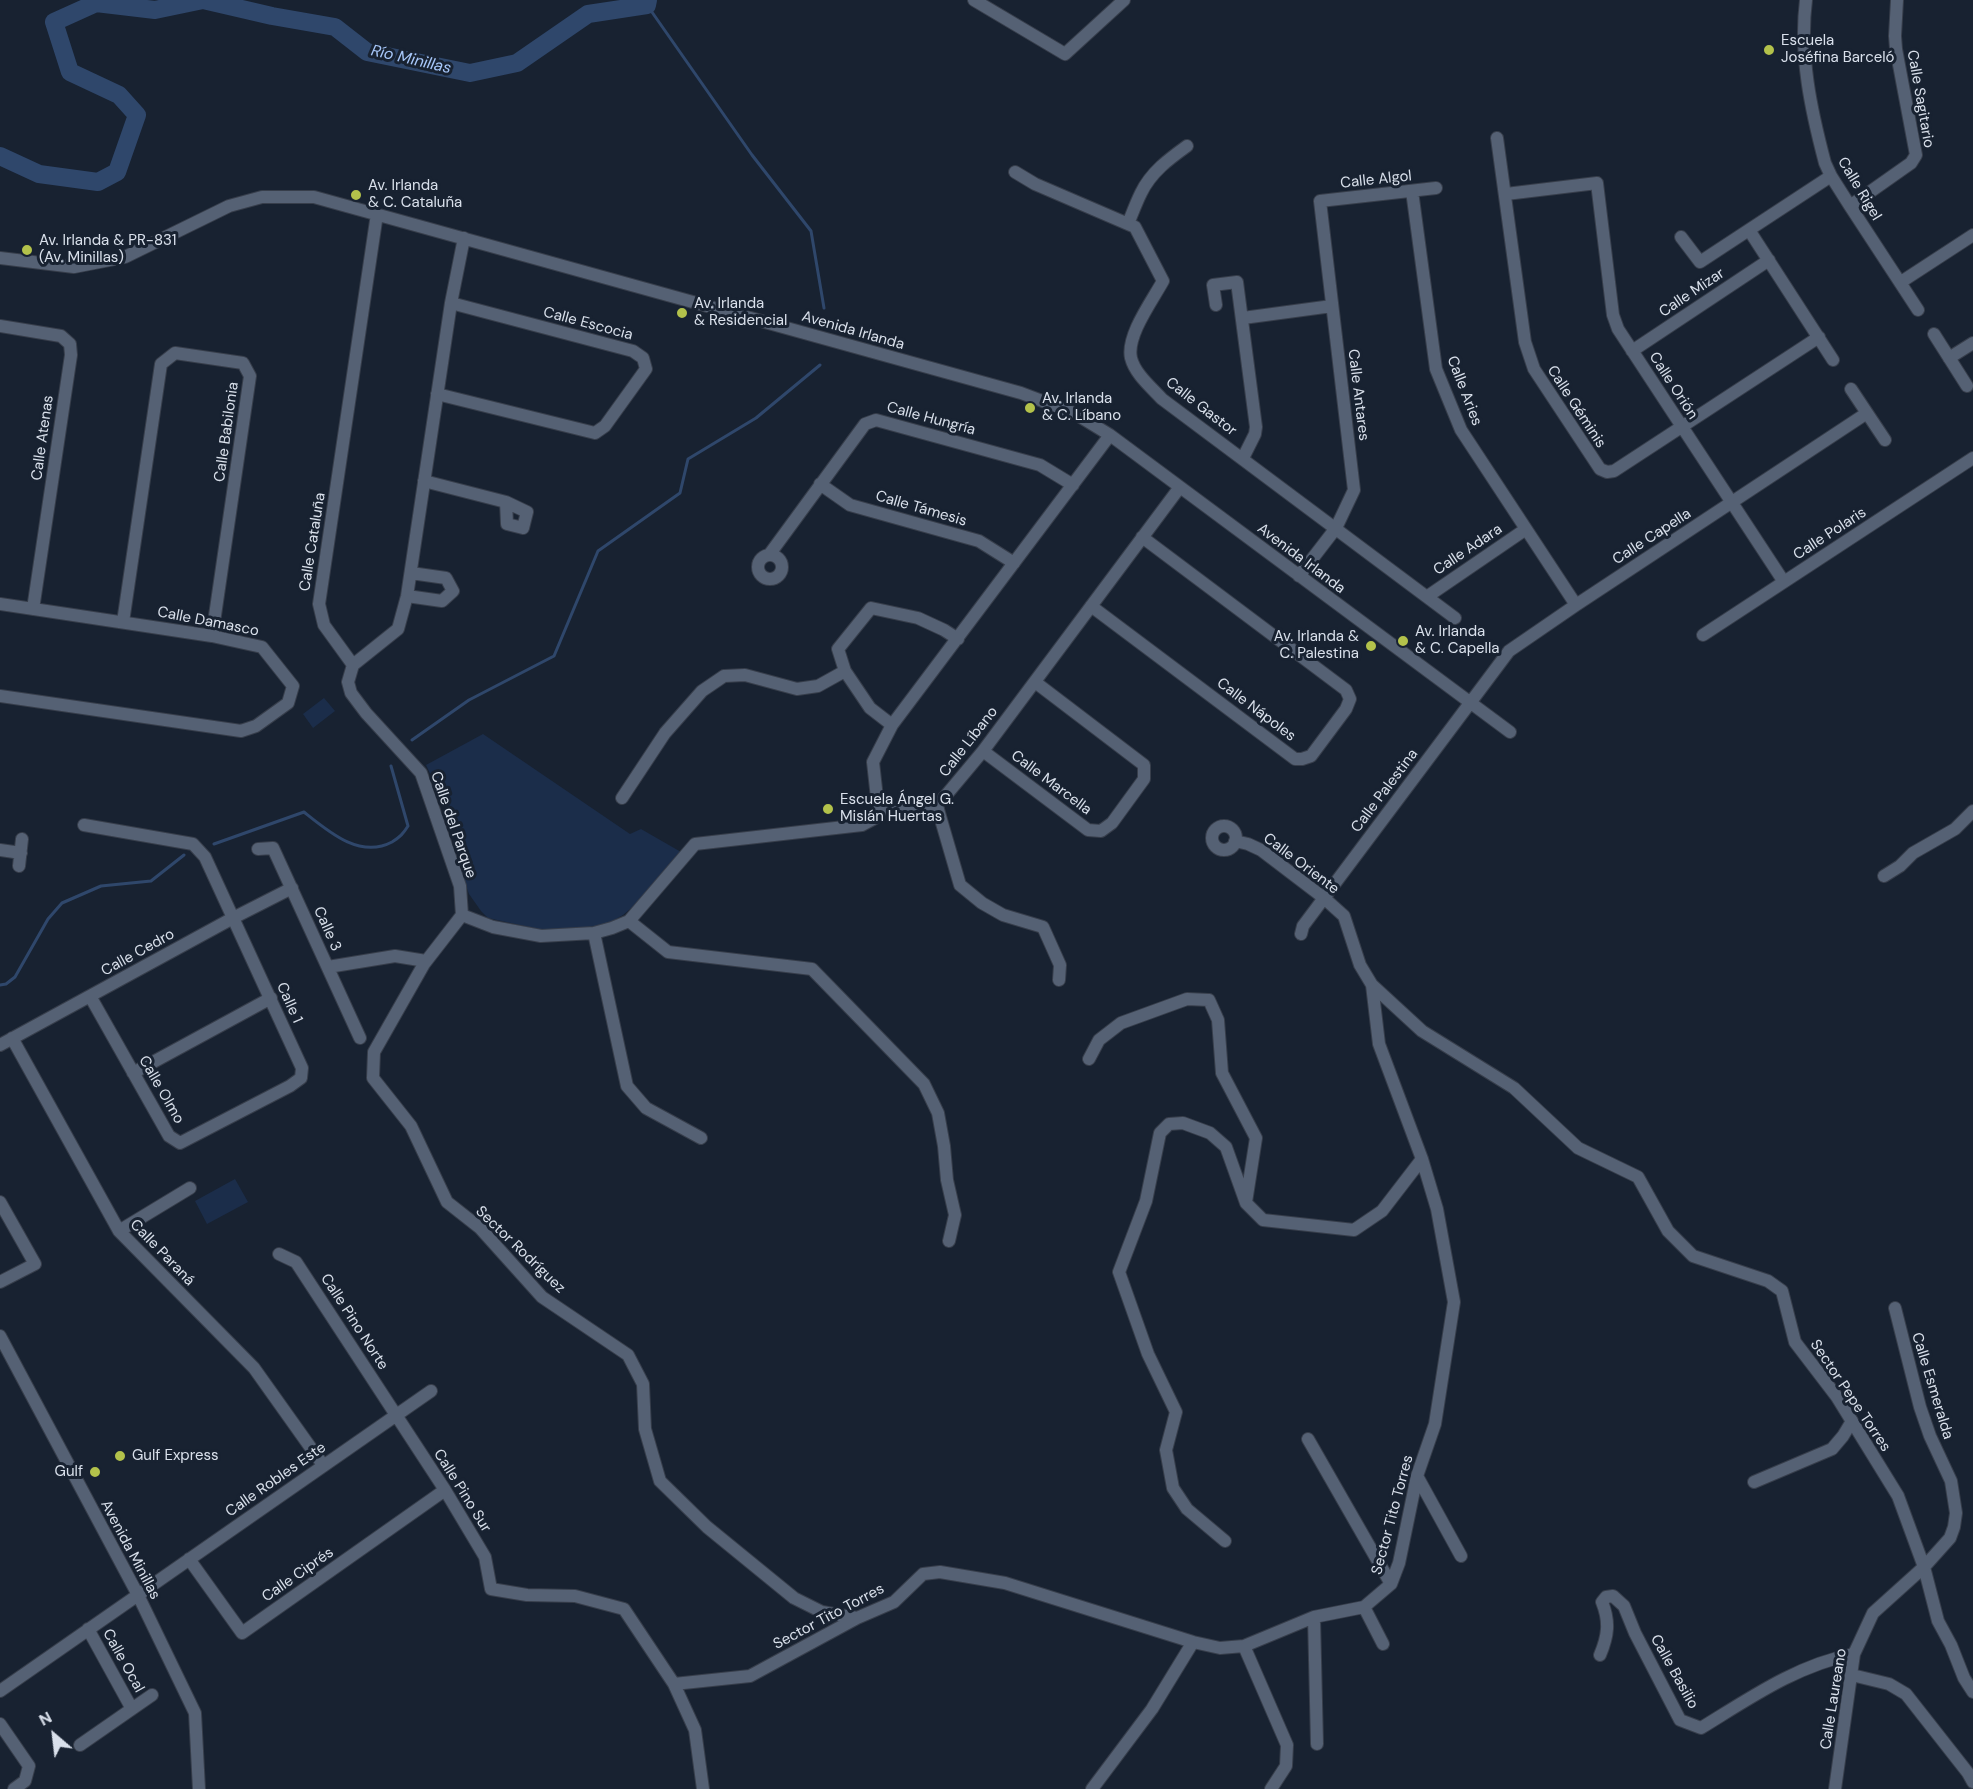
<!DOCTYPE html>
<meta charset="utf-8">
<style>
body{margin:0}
#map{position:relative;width:1973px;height:1789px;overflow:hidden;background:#182231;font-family:"DM Sans",sans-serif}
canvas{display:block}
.north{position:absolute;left:24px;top:1705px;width:60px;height:60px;-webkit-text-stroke:4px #182231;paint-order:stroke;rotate:332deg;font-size:16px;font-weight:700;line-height:24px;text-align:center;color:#d9e0eb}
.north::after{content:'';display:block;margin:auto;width:21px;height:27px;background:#d9e0eb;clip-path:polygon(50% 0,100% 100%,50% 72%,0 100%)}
</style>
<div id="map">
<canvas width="1973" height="1789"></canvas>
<div class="north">N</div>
</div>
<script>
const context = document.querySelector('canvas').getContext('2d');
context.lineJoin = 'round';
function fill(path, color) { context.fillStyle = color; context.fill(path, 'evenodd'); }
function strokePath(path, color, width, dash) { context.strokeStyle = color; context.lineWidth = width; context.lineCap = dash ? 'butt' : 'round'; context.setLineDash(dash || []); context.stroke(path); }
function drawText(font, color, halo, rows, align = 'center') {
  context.font = font + ' "DM Sans",sans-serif'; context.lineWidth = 6; context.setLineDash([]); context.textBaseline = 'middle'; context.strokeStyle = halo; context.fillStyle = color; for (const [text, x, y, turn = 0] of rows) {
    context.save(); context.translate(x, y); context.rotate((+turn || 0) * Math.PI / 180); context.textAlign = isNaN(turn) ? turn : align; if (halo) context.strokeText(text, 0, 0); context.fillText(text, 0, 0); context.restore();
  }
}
fill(new Path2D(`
 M324,698L335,711L313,728L303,714Z
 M483,734L630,834L641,829L681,852L636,904L623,915L611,922L598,926L552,932L488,918L481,911L469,894L455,856L467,850L426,765Z
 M235,1179L248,1202L207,1224L195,1201Z`), '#1b2d4a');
strokePath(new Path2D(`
 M647,5L752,155L811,231L824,308
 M412,740L469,700L554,656L598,551L680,493L688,459L756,418L820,365
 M214,844L304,812C329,832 360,859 392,842C400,837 403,834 408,826L391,766
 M0,985L6,984L15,977L48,919L62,903L101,886L151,881L184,855`), '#2f476b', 3);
strokePath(new Path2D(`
 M0,156L39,174L98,182L117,172L137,115L119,95L70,72L54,22L96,3L155,10L203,0L272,16L335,27L367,52L470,73L517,63L588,14L647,5L648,0`), '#2f476b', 18);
const minor = new Path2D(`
 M974,0L1065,54L1124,0
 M1806,0C1799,55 1811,110 1825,163L1831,176L1850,206L1918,310
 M1497,138L1525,342L1534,369L1600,469L1607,472L1614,471L1819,337
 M1015,172L1035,184L1135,227L1163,281C1152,301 1126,336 1131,358C1135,374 1151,387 1162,399L1455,618
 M1412,191L1436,369L1461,430L1576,605
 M1506,194L1597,183L1613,315L1618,329L1784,582
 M1850,206L1911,163L1916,155L1896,49L1895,36L1897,0
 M1128,224C1132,214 1136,203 1141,193C1151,172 1169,159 1187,146
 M1749,230L1833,360
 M1681,237L1700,262L1831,176
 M0,258L74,267L125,257L229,206L262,197H314L1021,393L1074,413L1110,435L1510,732
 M1901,282L1973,235
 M1216,305L1213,285L1237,282L1256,427L1255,434L1243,458
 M1243,318L1332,306
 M0,326L61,336L70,344L71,355L33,609
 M1934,334L1967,386
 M1632,351L1769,260
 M1949,358L1973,343
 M1851,389L1885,440
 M437,394L595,433L605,426L646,369L643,358L633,351L451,303
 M1110,435L892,725L873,762L878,807L884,813L937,806L983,751L1180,487
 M424,481L506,502L527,512L523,528L507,524L506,502
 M820,484L850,505L979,541L1014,563
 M769,555L865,424L876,420L1040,465L1073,485
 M758 567a12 12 0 1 1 24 0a12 12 0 1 1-24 0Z
 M1299,576L1336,528L1354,490L1320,201L1436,188
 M407,596L442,601L453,591L446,578L411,573
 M1428,596L1526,529
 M0,604L212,636L262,647L293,686L288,703L256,726L241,731L0,696
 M1091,606L1295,759H1302L1311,756L1346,709L1350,699L1346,690L1142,537
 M123,622L161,364L175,353L243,363L250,376L212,636
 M1703,635L1973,458
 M353,665L324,625L319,604L377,214
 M353,665L398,629L407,596L451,303L464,238
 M353,665L348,682L351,693L366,713L421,773L460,886L462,915
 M892,725L870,708L845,671L838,649L871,608L918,618L944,630L958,639
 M983,751L1088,830L1101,831L1112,823L1144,779V765L1035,682
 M622,798L665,733L702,691L724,676L745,675L797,689L818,686L845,671
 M937,806L960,885L982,903L1003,915L1043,927L1060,965L1059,980
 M84,825L193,844L205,857L302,1068L301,1078L290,1086L180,1143L169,1136L90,996
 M1212 838a12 12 0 1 1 24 0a12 12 0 1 1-24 0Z
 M1235,841L1248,844L1261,850L1324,898L1344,916L1360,965L1372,985L1422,1031L1514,1088L1578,1148L1638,1177L1668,1231L1693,1256L1768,1281L1782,1291L1795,1342L1837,1397L1898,1496L1924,1567L1938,1621L1951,1645L1964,1678L1973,1692
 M258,849L273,848L360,1038
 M0,850L21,853
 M19,866L22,839
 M1884,876L1900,866L1913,853L1955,829L1973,811
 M462,915L424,964L374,1052L373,1078L411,1126L447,1202L480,1228L542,1297L628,1355L643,1384L645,1429L660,1481L707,1527L794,1598L822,1612L857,1618
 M462,915L493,927L541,936L594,933L612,928L629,921L695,844L862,825L884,813
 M629,921L668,952L812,969L924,1084L938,1113L944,1146L947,1180L955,1215L949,1241
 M594,933L627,1086L646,1108L701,1138
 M1301,934L1303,926L1324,898L1509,651L1576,605L1867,413
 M328,967L395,956L426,961
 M12,1038L119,1231L254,1368L323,1465
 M0,1045L233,918L292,888
 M1089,1059L1099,1040L1121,1023L1187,999L1209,1000L1218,1020L1222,1073L1256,1138L1246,1202
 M133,1073L271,998
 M0,1202L35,1264L0,1282
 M119,1231L190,1188
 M279,1254L296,1262L445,1490L485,1557L491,1589L527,1595L575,1596L624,1609L674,1684L695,1730L703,1789
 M0,1336L138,1595L195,1713L199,1789
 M1308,1439L1391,1584
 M1417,1476L1461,1556
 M1754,1482L1832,1449L1843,1436L1852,1421
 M1225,1541L1187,1509L1173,1488L1166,1450L1176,1412L1148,1354L1119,1272L1146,1201L1160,1133L1169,1124L1183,1123L1210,1133L1226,1147L1246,1203L1263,1220L1354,1230L1382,1211L1422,1159
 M189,1559L242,1633L445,1490
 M1364,1607L1383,1644
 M1314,1617L1317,1744
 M88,1629L132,1709
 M1244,1646L1287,1745L1286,1766L1271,1789
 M1600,1655C1608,1636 1610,1622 1602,1602L1606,1597L1613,1596L1624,1606L1635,1633L1680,1720L1701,1728C1750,1698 1797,1665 1854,1654
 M1852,1675L1889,1684L1906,1694L1968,1773L1973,1782
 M674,1684L750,1676L857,1618L894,1602L923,1574L940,1572L1005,1583L1193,1642L1220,1648L1244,1646L1314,1617L1364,1607L1391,1584L1399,1563L1417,1476L1435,1424L1454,1302L1437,1209L1422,1159L1379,1044L1372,985
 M0,1691L431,1391
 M0,1724L29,1766L25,1781L14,1789
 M80,1745L152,1695
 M1092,1789L1152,1709L1193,1642
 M1835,1789L1854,1654L1873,1613L1924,1567L1950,1538L1954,1527L1956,1513L1951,1481L1930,1436L1920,1407L1895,1308`);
strokePath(minor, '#373e4b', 14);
strokePath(minor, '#556174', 12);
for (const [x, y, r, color] of [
 [1769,50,6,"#b3c24b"],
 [356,195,6,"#b3c24b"],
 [27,250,6,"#b3c24b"],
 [682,313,6,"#b3c24b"],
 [1030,408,6,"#b3c24b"],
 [1403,641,6,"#b3c24b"],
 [1371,646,6,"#b3c24b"],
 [828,809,6,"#b3c24b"],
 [120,1456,6,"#b3c24b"],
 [95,1472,6,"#b3c24b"]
]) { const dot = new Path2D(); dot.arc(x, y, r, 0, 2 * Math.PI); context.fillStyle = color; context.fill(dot); strokePath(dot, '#182231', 2); }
drawText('15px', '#d9e0eb', '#182231', [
 ["Escuela",1781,41],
 ["Joséfina Barceló",1781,58],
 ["Av. Irlanda",368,186],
 ["& C. Cataluña",368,203],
 ["Av. Irlanda & PR-831",39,241],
 ["(Av. Minillas)",39,258],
 ["Av. Irlanda",694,304],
 ["& Residencial",694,321],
 ["Av. Irlanda",1042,399],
 ["& C. Líbano",1042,416],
 ["Av. Irlanda",1415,632],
 ["& C. Capella",1415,649],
 ["Av. Irlanda &",1359,637,"right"],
 ["C. Palestina",1359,654,"right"],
 ["Escuela Ángel G.",840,800],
 ["Mislán Huertas",840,817],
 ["Gulf Express",132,1456],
 ["Gulf",83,1472,"right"]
], 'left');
drawText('15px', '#d9e0eb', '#182231', [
 ["Calle Sagitario",1920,99,80],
 ["Calle Algol",1376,180,-6],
 ["Calle Rigel",1859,189,59],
 ["Calle Mizar",1692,293,-34],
 ["Calle Escocia",588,324,15],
 ["Avenida Irlanda",853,331,16],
 ["Calle Orión",1673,386,57],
 ["Calle Aries",1464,391,69],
 ["Calle Antares",1358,395,83],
 ["Calle Gastor",1201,407,38],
 ["Calle Géminis",1576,407,57],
 ["Calle Hungría",931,419,15],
 ["Calle Babilonia",227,432,-82],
 ["Calle Atenas",43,438,-82],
 ["Calle Támesis",921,509,16],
 ["Calle Polaris",1830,534,-33],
 ["Calle Capella",1652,537,-33],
 ["Calle Cataluña",313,542,-81],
 ["Calle Adara",1468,550,-34],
 ["Avenida Irlanda",1301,559,37],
 ["Calle Damasco",208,622,11],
 ["Calle Nápoles",1256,710,37],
 ["Calle Líbano",969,742,-52],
 ["Calle Marcella",1051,783,37],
 ["Calle Palestina",1385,791,-53],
 ["Calle del Parque",453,825,71],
 ["Calle Oriente",1301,864,37],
 ["Calle 3",327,929,66],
 ["Calle Cedro",138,953,-29],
 ["Calle 1",289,1003,66],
 ["Calle Olmo",161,1090,60],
 ["Sector Rodríguez",520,1250,44],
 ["Calle Paraná",162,1253,46],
 ["Calle Pino Norte",354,1322,57],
 ["Calle Esmeralda",1932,1386,73],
 ["Sector Pepe Torres",1850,1396,56],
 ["Calle Robles Este",276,1480,-35],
 ["Calle Pino Sur",462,1491,58],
 ["Sector Tito Torres",1393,1515,-75],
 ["Avenida Minillas",130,1550,62],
 ["Calle Ciprés",298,1575,-35],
 ["Sector Tito Torres",829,1617,-28],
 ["Calle Ocal",123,1661,61],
 ["Calle Basilio",1674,1672,61],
 ["Calle Laureano",1834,1699,-81]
]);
drawText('italic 16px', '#a7c7f9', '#182231', [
 ["Río Minillas",411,60,13]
]);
</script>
